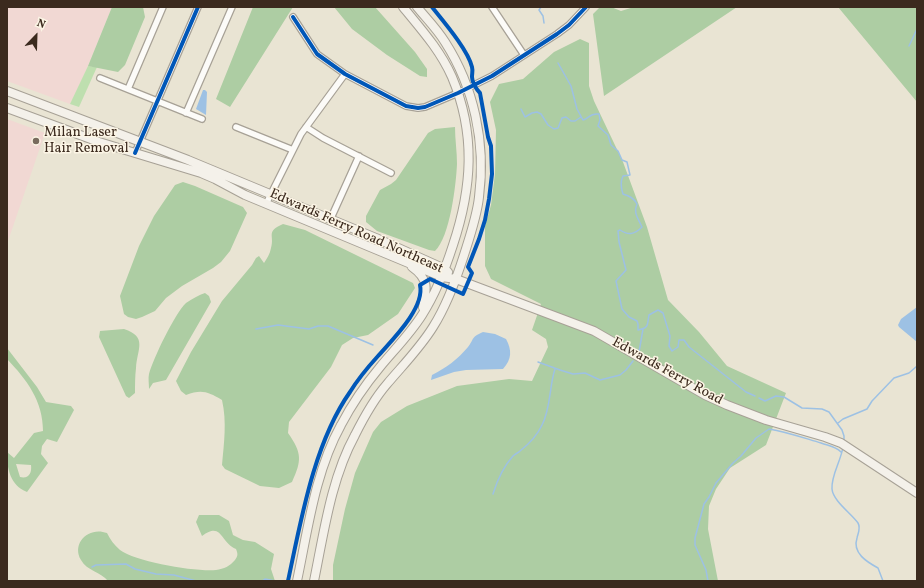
<!DOCTYPE html>
<style>
body{margin:0}
#map{position:relative;width:924px;height:588px;overflow:hidden;background:#e9e4d3;font-family:Vollkorn,serif}
canvas{display:block}
.frame{position:absolute;inset:0;border:8px solid #3b2a1e;pointer-events:none}
.north{position:absolute;left:16px;top:16px;width:40px;height:40px;-webkit-text-stroke:3px #fcf5e5;paint-order:stroke;rotate:23deg;font-size:11px;font-weight:700;line-height:16px;text-align:center;color:#3b2a1e}
.north::after{content:'';display:block;margin:auto;width:14px;height:18px;background:#3b2a1e;clip-path:polygon(50% 0,100% 100%,50% 72%,0 100%)}
</style>
<div id="map">
<canvas width="924" height="588"></canvas>
<div class="frame"></div>
<div class="north">N</div>
</div>
<script>
const context = document.querySelector('canvas').getContext('2d');
context.lineJoin = 'round';
function fill(path, color) { context.fillStyle = color; context.fill(path, 'evenodd'); }
function strokePath(path, color, width, dash) { context.strokeStyle = color; context.lineWidth = width; context.lineCap = dash ? 'butt' : 'round'; context.setLineDash(dash || []); context.stroke(path); }
function drawText(font, color, halo, rows, align = 'center') {
  context.font = font + ' Vollkorn,serif'; context.lineWidth = 3; context.setLineDash([]); context.textBaseline = 'middle'; context.strokeStyle = halo; context.fillStyle = color; for (const [text, x, y, turn = 0] of rows) {
    context.save(); context.translate(x, y); context.rotate((+turn || 0) * Math.PI / 180); context.textAlign = isNaN(turn) ? turn : align; if (halo) context.strokeText(text, 0, 0); context.fillText(text, 0, 0); context.restore();
  }
}
fill(new Path2D(`
 M7,7H112L83,78L70,104L7,81Z
 M7,119L45,133L7,244Z`), '#f1d8d3');
fill(new Path2D(`
 M88,66L97,67L79,107L70,104Z`), '#bedfaf');
fill(new Path2D(`
 M112,7H143L145,17L125,65L118,72L88,66Z
 M253,7H293L230,107L216,99Z
 M334,7H375L415,52L427,69V77L420,76L387,55L352,29Z
 M600,7H611L621,11L634,7H737L604,96L593,14Z
 M838,7H917V102Z
 M580,39L589,43V86L594,101L623,162L647,227L668,300L699,332L727,366L786,393L766,445L730,468L716,489L709,506L708,529L718,581H333V565L345,509L355,473L373,432L381,422L407,406L457,386L509,379L532,381L548,347L546,339L532,330L541,304L491,279L485,266V226L491,205L495,174L496,130L490,102L499,84L523,79L554,52Z
 M455,127C455,139 457,152 457,164C456,185 450,237 435,251L429,250L377,231L366,222V216L380,190L391,184L396,180L428,133L435,129Z
 M183,182L195,186L243,207L247,213L230,251L221,262L213,268L182,286L166,298L155,311L142,317L136,319L128,317L124,314L120,296L139,246L154,216L175,185Z
 M283,224L305,230L413,283L415,288L398,314L368,335L353,338L342,345L331,367L289,422L288,433C302,453 302,460 292,482L279,488L260,486L225,469L222,465C224,443 227,422 222,400C208,392 202,389 186,395L181,391L176,381L191,352L222,301L252,265L256,258L259,256L264,263C267,258 270,254 271,248C275,235 265,232 283,224Z
 M205,293L209,296L211,302L166,380L153,383L149,389C149,384 148,378 149,374C153,359 175,313 186,303C192,299 199,295 205,293Z
 M124,329C148,337 137,349 136,368C135,376 135,385 135,393L129,398L126,396L99,337L100,331Z
 M7,348L37,387L46,402L71,406L74,410L57,442L47,439L42,446L41,454L48,463L27,492C10,485 7,469 7,452L14,458L34,433L43,431C43,401 27,380 7,359ZM16,464L31,465C32,473 29,479 20,477Z
 M199,515H219L229,521L233,535L243,540L255,542L274,554L271,569L275,581H108C101,572 87,571 81,560C71,543 89,526 107,533C110,539 114,545 120,550C136,562 196,572 216,570C224,569 230,566 235,560C238,556 238,554 236,549C220,542 222,521 202,536L196,522Z`), '#adcda3');
fill(new Path2D(`
 M203,90H205L207,92L206,115L196,109Z
 M917,307V342L899,327L898,325L901,319Z
 M483,332L495,334L506,339C512,350 512,359 503,369L466,370L454,372L431,380L432,375C446,368 458,359 468,347C475,338 470,338 483,332Z`), '#9dc1e4');
strokePath(new Path2D(`
 M541,7L539,10L543,16L544,23
 M909,46L917,29
 M558,63L571,86L577,109L583,120C590,118 589,113 599,114L600,120L598,126L608,135L611,145L618,151L622,160L627,162L630,175L623,176C620,182 621,188 623,194C629,196 634,198 637,204C633,213 638,218 642,227C635,234 629,236 620,230L618,231L619,242L626,270L616,281L622,309L629,317L637,321L638,324V330C650,328 647,324 649,315L658,310L663,313L670,336L669,346L672,351L678,347L679,340H684L689,347L746,392L755,396
 M521,109L525,117L532,113L537,112L541,114L548,125L554,129L558,128L562,118L566,117L571,121H575L581,117
 M256,329L278,325L309,329L318,326H328L373,345
 M639,352L643,329
 M538,362L560,370L573,374L585,373L600,380L620,375L626,370L633,361
 M759,398L765,401L776,396L784,397L802,408L822,409L829,412L842,430L844,436V442
 M838,423L843,419L867,409L872,401L894,378L909,373L917,366
 M843,447C841,461 831,475 832,489C833,501 852,514 858,523C861,528 858,533 857,538C852,553 867,562 878,568L883,581
 M493,494C497,481 503,467 513,456C515,454 518,453 520,451C529,444 537,436 542,425C551,408 549,387 555,369
 M92,567L96,565L126,564L135,569L156,574L174,575L196,581
 M262,581L265,579L275,581
 M708,581L706,570L695,545V538L704,504L709,497L716,483L733,463L741,456L756,438L769,429C787,432 804,438 821,443C829,446 835,446 841,452`), '#9dc1e4', 1.5);
const street = new Path2D(`
 M492,7L524,55
 M293,17L317,54L345,74L406,106L418,108L425,107L458,93L492,76L557,34L569,25L586,7
 M100,78L202,119
 M128,89L163,7
 M186,113L232,7
 M236,127L293,150
 M306,127L323,138L391,173
 M135,153L198,7
 M266,204L301,134L345,74
 M331,218L359,156`);
const secondary = new Path2D(`
 M7,91L188,160L376,238L445,269L448,272
 M7,108L99,142L201,173L215,179L245,195L442,277L456,279L594,331L705,395L727,405L766,420L825,437L841,443L917,493
 M412,267C429,279 427,289 423,307
 M297,581C308,529 315,472 341,425C352,404 365,385 380,367C394,350 410,334 422,315C436,293 445,270 453,245C472,188 476,134 452,77C440,50 421,29 403,7
 M314,581C324,532 331,479 355,435C364,417 374,399 387,384C403,365 420,348 433,327C447,305 456,280 464,255C470,236 477,216 479,197C486,143 474,87 445,42C437,29 426,18 417,7`);
strokePath(street, '#a7a196', 8);
strokePath(secondary, '#a7a196', 10);
strokePath(street, '#fcfbf8', 5.5);
strokePath(secondary, '#f4f1ea', 8);
strokePath(new Path2D(`
 M293,17L317,54L345,74L406,106L418,108L425,107L458,93L492,76L557,34L569,25L586,7
 M135,153L198,7
 M288,581C301,520 314,443 350,392C358,379 368,367 378,356C392,340 425,308 420,285L430,279L463,294L472,273L468,267L479,239L485,220L489,199L492,174L491,146L488,137L480,93C476,89 472,82 472,77C472,73 473,71 472,67C468,50 444,22 432,7`), '#0057b8', 4);
for (const [x, y, r, color] of [
 [36,141,4,"#786b5d"]
]) { const dot = new Path2D(); dot.arc(x, y, r, 0, 2 * Math.PI); context.fillStyle = color; context.fill(dot); strokePath(dot, '#fcf5e5', 1.5); }
drawText('14px', '#3b2a1e', '#fcf5e5', [
 ["Milan Laser",44,133],
 ["Hair Removal",44,149]
], 'left');
drawText('14px', '#3b2a1e', '#fcf5e5', [
 ["Edwards Ferry Road Northeast",356,232,24],
 ["Edwards Ferry Road",667,372,29]
]);
</script>
